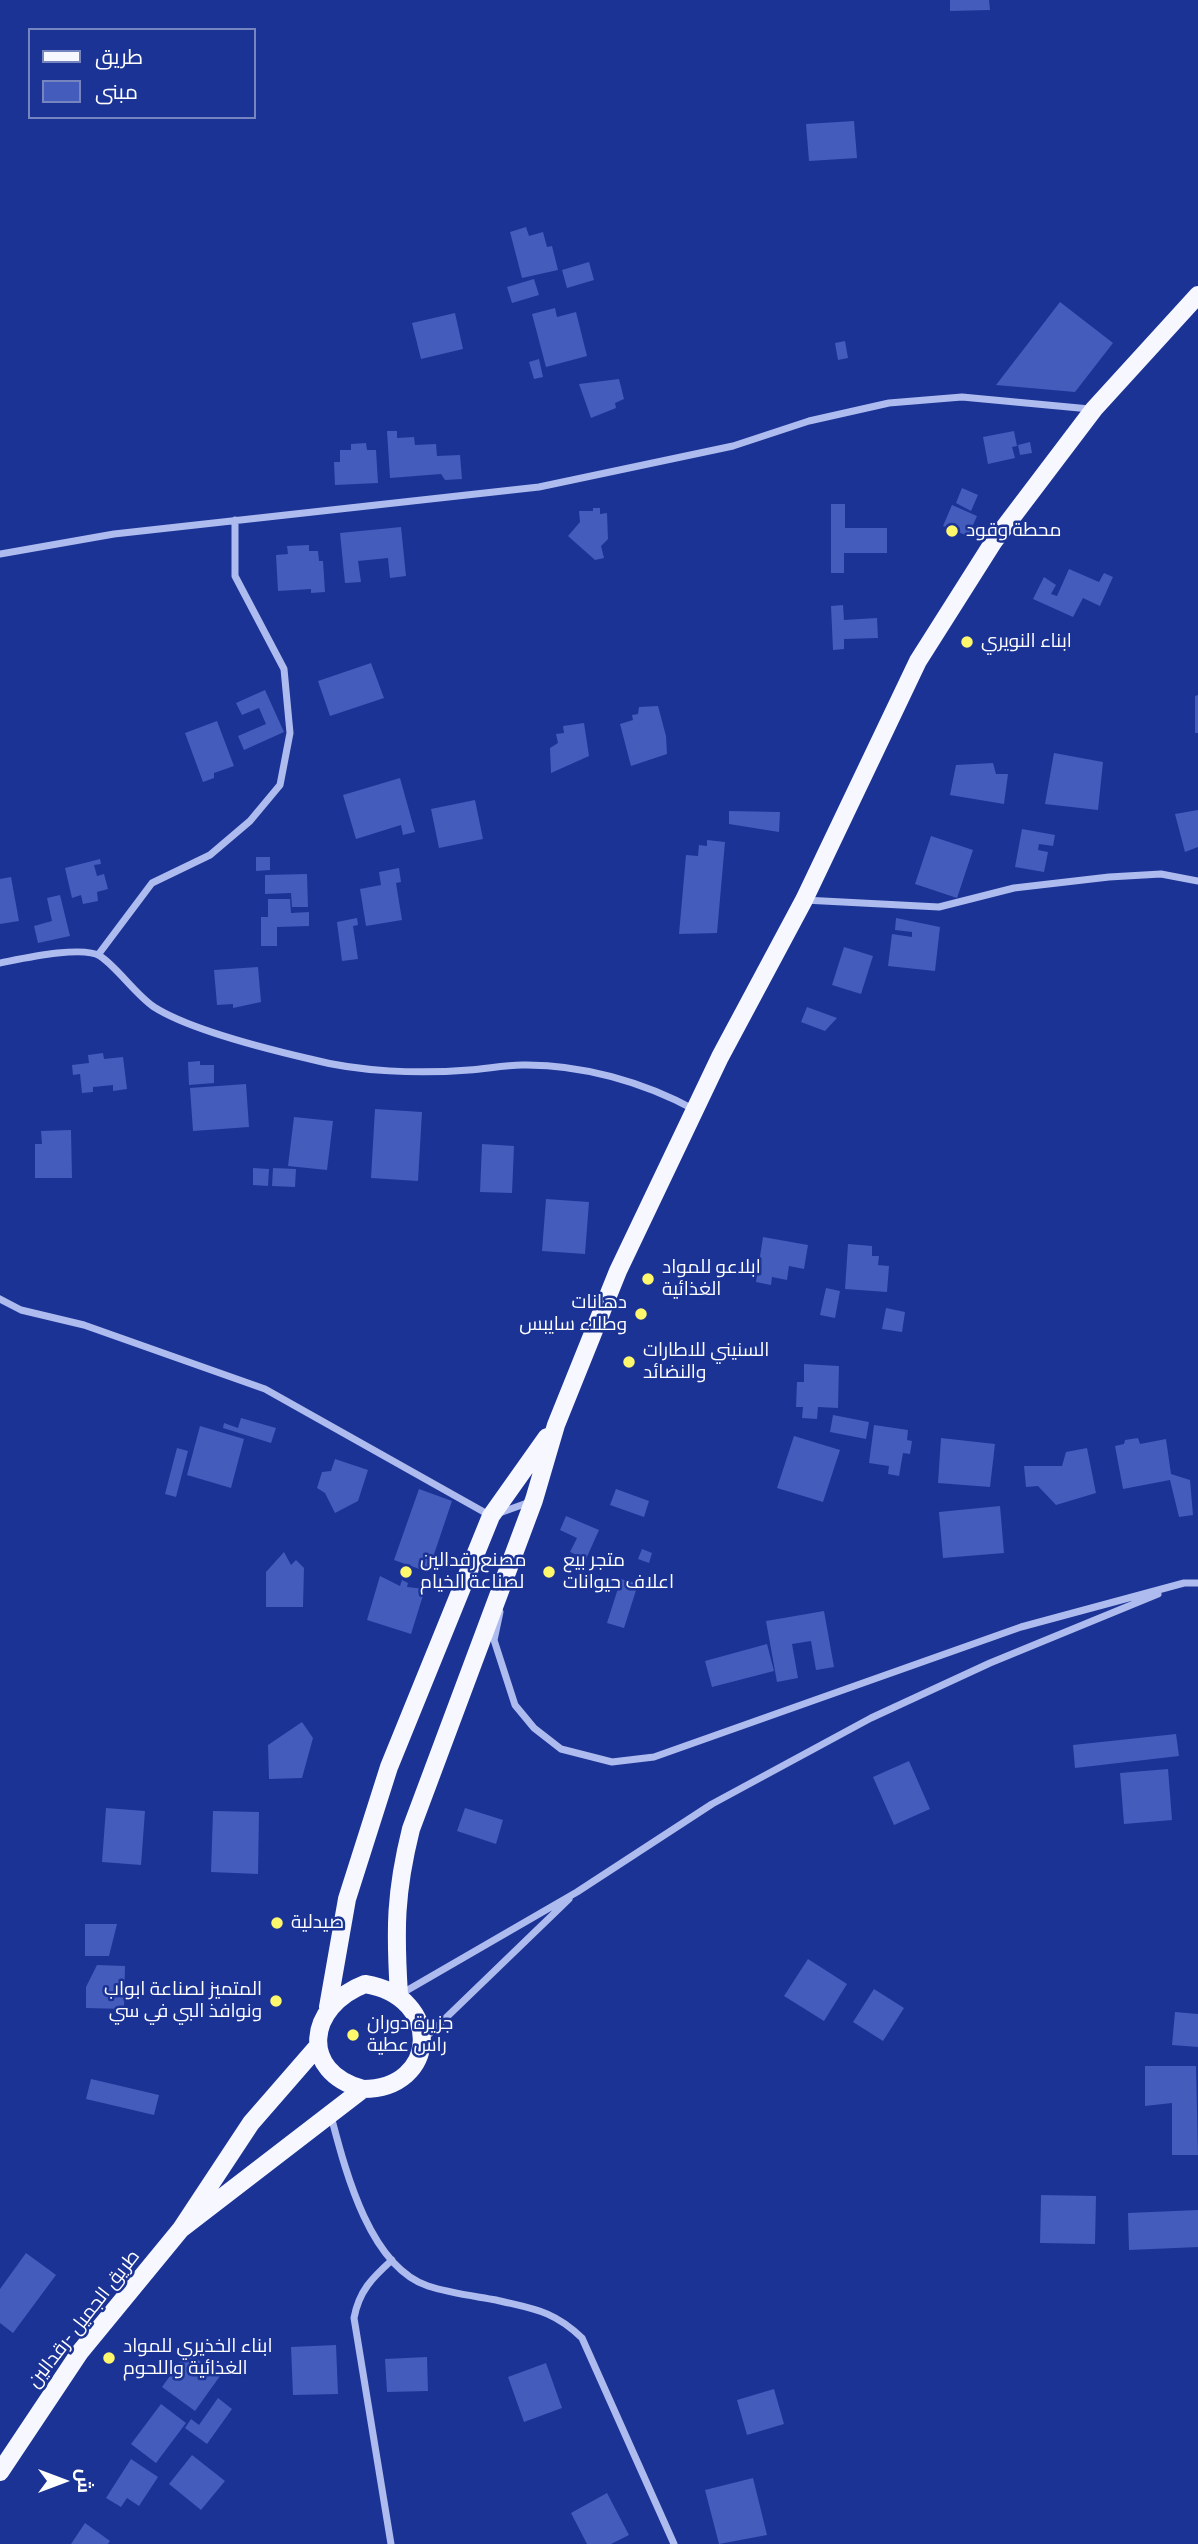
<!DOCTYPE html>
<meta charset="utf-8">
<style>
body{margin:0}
#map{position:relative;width:1198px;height:2544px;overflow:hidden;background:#1b3395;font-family:"Fira Sans Condensed",Cairo,sans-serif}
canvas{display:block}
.legend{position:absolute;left:28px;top:28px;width:228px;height:91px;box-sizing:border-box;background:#1b3395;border:2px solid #7685bf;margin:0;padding:9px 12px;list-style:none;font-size:21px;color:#fff}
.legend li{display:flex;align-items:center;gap:14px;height:35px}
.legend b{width:35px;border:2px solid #7685bf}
.north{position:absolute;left:28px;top:2446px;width:70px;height:70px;-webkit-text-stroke:5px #1b3395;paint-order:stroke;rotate:90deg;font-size:19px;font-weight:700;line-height:28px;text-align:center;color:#fff}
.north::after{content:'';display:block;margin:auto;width:24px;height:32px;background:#fff;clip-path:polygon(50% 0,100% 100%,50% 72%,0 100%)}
</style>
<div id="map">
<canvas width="1198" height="2544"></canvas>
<ul class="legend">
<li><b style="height:9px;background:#f6f7ff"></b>طريق</li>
<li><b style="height:19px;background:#445cbc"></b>مبنى</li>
</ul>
<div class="north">ش</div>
</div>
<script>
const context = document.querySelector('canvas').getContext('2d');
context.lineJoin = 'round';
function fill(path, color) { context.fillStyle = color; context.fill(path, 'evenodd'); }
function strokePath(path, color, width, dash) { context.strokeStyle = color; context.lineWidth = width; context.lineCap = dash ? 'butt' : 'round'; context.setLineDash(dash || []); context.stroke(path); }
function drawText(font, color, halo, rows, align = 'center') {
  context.font = font + ' "Fira Sans Condensed",Cairo,sans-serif'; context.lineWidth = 5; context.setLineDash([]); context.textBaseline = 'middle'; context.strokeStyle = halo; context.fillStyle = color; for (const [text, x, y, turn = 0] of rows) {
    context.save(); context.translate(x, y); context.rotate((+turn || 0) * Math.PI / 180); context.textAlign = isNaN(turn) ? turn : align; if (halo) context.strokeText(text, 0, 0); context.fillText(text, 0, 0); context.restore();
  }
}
fill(new Path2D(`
 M950,0H989L990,10L950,11Z
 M854,121L857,158L809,161L806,124Z
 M526,227L529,236L543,232L547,247L552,246L558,270L522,278L510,232Z
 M589,262L594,280L567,288L562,270Z
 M534,279L539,295L512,303L507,287Z
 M1060,302L1113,343L1075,392L996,385Z
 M555,308L557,317L576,312L587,356L546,367L532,314Z
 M455,313L463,349L421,359L412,323Z
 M845,341L848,358L838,360L835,343Z
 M539,359L543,377L534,379L529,362Z
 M619,379L624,399L615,403L616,408L591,418L579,384Z
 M387,431H397V438L414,437L415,445L436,444L437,456L460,455L462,479L445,480L441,474L390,478Z
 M1014,431L1017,446L1012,447L1015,458L988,464L983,437Z
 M1030,442L1032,453L1020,455L1018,445Z
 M366,443L367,450H376L378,483L335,485L334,462H340V450H351V444Z
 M962,488L978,495L971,511L956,503Z
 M831,504H845V528H887V553H844V573H831Z
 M952,505L977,516L968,536L943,526Z
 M593,508H600V514L607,513L608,539L601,546L604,558L595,560L568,536L580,522L579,511H593Z
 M401,527L406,576L390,578L388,558L358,561L361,582L345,583L340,533Z
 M309,545V551H318L319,561H323L325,592L311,593V589L278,591L276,555L288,554L287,546Z
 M1069,569L1099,582L1104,573L1113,577L1100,606L1083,598L1073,617L1033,599L1044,577L1056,585L1051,594L1057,596Z
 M843,605L844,620L877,618L878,638L844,639V649L833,650L831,606Z
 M371,663L384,698L330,716L318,681Z
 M265,690L284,732L244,750L238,736L266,724L259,708L242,715L236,703Z
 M1198,695V733H1195V696Z
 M658,706L666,736L667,754L631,766L620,724L633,720L632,715L638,714L639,707Z
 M217,721L234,766L214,773V778L203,782L185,733Z
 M584,723L589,756L551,773L550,748L558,743L556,734L564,733L563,726Z
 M1054,753L1103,762L1098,810L1045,804Z
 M993,763L996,774H1008L1004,804L950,795L956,765Z
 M400,778L415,832L403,835L401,825L356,839L343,795Z
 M475,800L483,839L439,848L431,809Z
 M1198,810V847L1185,852L1175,814Z
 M729,811L780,812L779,832L729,824Z
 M1022,829L1055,835L1053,846L1039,844L1038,850L1048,852L1044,872L1015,867Z
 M931,836L973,850L957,898L915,884Z
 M707,840L725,842L717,933L679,934L686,855L698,856L699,845L707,846Z
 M256,857H270V870L256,871Z
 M100,859L101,864L94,865L97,876L104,874L108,889L97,892L98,901L83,904L81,895L72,898L65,868Z
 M399,868L401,882L396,883L402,920L366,926L360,889L381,885L379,872Z
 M307,874L308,907H292L291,893L265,894V875Z
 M11,877L19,921L0,924V879Z
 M60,895L70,936L38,943L34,926L52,921L47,898Z
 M268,899H290L291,913L309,912V926L277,927V946H261V917H268Z
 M357,918L358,925L353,926L358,959L342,961L337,922Z
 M896,918L940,927L935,971L888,966L892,934L912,937V932L895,930Z
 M844,947L873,956L861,994L832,985Z
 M258,967L261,1002L233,1008V1004L217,1005L214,970Z
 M807,1007L837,1018L825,1031L801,1022Z
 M103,1053L104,1059L123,1057L127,1089L113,1091V1085L93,1087V1092L82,1093L80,1074L73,1075L72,1065L89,1063L88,1055Z
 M200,1061V1065H214V1083L189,1085L188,1062Z
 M246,1084L249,1127L193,1131L190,1088Z
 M375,1109L422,1112L418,1181L371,1178Z
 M294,1117L333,1121L327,1170L288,1166Z
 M71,1130L72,1178H35V1144H42L41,1131Z
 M482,1144L514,1146L512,1193L480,1192Z
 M253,1168L269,1169L268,1186L253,1185Z
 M273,1168L296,1169L295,1187L272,1186Z
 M546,1199L589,1202L585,1254L542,1251Z
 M763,1237L808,1245L804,1269L789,1266L787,1280L772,1277L771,1285L756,1282Z
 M848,1244L872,1246V1256H879L878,1265L889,1266L887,1292L845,1289Z
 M826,1288L840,1291L835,1318L820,1315Z
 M886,1308L905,1312L902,1332L882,1329Z
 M804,1364L839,1366L838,1408L818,1407L817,1419L802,1418L803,1407H796L797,1382H804Z
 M833,1415L869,1422L866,1439L830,1432Z
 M241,1418L276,1428L271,1443L223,1428L224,1423L238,1428Z
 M874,1425L908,1430L907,1440L912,1441L910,1454L903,1453L899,1476L888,1474L889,1466L869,1463Z
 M200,1426L244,1439L231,1488L187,1475Z
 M794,1436L840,1450L823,1502L777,1488Z
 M941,1438L995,1444L990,1487L938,1483Z
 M1138,1438L1140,1444L1166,1439L1171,1474L1190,1480L1193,1515L1179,1517L1170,1480L1123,1489L1115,1446L1124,1444L1125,1440Z
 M177,1448L188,1451L176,1497L165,1494Z
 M1087,1448L1096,1493L1056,1505L1038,1486L1026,1487L1024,1466H1062L1066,1452Z
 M335,1459L368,1470L358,1501L335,1513L325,1493L317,1488L322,1472L331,1471Z
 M419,1489L452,1501L428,1572L394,1560Z
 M616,1489L649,1501L644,1517L610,1505Z
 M1000,1506L1004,1553L943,1558L939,1512Z
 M566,1516L599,1530L586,1559L570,1552L577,1538L560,1530Z
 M642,1549L652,1553L649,1563L638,1559Z
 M284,1552L291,1565L296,1560L304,1568L303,1607H266V1572Z
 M380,1576L400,1586L402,1580L408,1583L407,1587L425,1589L411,1634L367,1620Z
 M621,1579L638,1584L624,1628L607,1623Z
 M824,1611L834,1667L816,1670L811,1641L792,1644L798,1678L777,1682L766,1621Z
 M767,1644L774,1671L712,1687L705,1661Z
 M302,1722L313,1738L302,1778L269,1779L268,1745Z
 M1176,1734L1179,1756L1075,1768L1073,1745Z
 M909,1761L930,1809L894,1825L873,1777Z
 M1168,1769L1172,1820L1124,1824L1120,1773Z
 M106,1808L145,1811L141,1865L102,1862Z
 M465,1808L503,1820L496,1844L457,1831Z
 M213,1811L259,1812L258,1874L211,1872Z
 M85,1924H117L109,1956H85Z
 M808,1959L847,1984L824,2021L784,1996Z
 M97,1965L125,1966L124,2009L86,2008V1987Z
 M874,1989L904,2008L883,2041L853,2022Z
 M1175,2012L1198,2014V2047L1172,2045Z
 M1145,2066H1196L1198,2155H1172V2103L1145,2106Z
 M91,2079L159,2095L154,2115L86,2099Z
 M1041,2195L1096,2196L1095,2244L1040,2243Z
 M1198,2210V2247L1129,2250L1128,2213Z
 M26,2253L56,2275L13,2333L0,2323V2289Z
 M336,2345L338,2394L293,2395L291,2347Z
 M187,2352L220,2376L195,2411L162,2387Z
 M427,2357L428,2391L387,2392L385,2359Z
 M546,2363L562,2408L524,2422L508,2377Z
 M774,2389L784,2424L747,2435L737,2400Z
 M218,2398L232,2409L207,2444L185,2428L191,2419L199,2425Z
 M161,2404L186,2423L156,2463L131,2444Z
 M192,2455L225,2481L201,2510L169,2484Z
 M131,2459L158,2477L139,2506L127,2498L121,2507L106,2498Z
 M753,2478L767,2535L719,2544L705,2490Z
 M607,2493L629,2535L611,2544H587L571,2513Z
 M85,2523L110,2541L108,2544H71Z`), '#445cbc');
strokePath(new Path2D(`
 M0,554L114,534L539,487L733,446L809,421L889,403L962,397L1090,409
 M804,900L939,907L1014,888L1109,877L1161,874L1198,881
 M98,955L152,883L210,855L250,821L280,785L290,733L284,669L235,576V520
 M0,963C21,959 82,945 100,956C117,967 135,994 154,1007C190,1030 267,1049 310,1059C359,1072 419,1074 469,1070C486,1069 504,1065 522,1065C581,1064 644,1082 695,1110
 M0,1299L21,1310L84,1325L265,1389L491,1516L530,1502
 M500,1612L494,1640L515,1705L534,1728L561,1749L612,1762L654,1757L1021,1627L1184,1583H1198
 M399,1995L577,1892L712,1804L871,1718L990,1663L1158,1594
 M424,2039L569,1899
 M331,2116C345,2169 369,2266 428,2286C449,2293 474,2296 496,2300C533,2309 553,2310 582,2338L674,2544
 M391,2544L354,2318C359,2291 372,2278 392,2260`), '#aebbef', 7);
strokePath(new Path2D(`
 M399,1995C395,1930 395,1893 411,1829L534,1500L556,1425L618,1271L720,1057L804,900L918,661L994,541L1094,409L1198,295
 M328,2007L347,1899L389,1767L491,1516L547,1437
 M181,2229L363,2089C438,2089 444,1997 365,1984C307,2006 299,2072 363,2089
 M0,2472L80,2352L181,2229L251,2123L318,2046`), '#f6f7ff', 18);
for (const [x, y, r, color] of [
 [952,531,7,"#fff86c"],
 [967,642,7,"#fff86c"],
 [648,1279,7,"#fff86c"],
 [641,1314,7,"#fff86c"],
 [629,1362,7,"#fff86c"],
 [406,1572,7,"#fff86c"],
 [549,1572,7,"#fff86c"],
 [277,1923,7,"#fff86c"],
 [276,2001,7,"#fff86c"],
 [353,2035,7,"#fff86c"],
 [109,2358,7,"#fff86c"]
]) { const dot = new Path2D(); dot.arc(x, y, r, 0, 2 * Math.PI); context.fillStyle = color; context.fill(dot); strokePath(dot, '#1b3395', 2.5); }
drawText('19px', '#fff', '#1b3395', [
 ["محطة وقود",966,531],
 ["ابناء النويري",981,642],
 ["ابلاعو للمواد",662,1268],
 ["الغذائية",662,1290],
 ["دهانات",627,1303,"right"],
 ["وطلاء سايبس",627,1325,"right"],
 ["السنيني للاطارات",643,1351],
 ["والنضائد",643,1373],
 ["مصنع رقدالين",420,1561],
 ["لصناعة الخيام",420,1583],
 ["متجر بيع",563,1561],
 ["اعلاف حيوانات",563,1583],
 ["صيدلية",291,1923],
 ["المتميز لصناعة ابواب",262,1990,"right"],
 ["ونوافذ البي في سي",262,2012,"right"],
 ["جزيرة دوران",367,2024],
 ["راس عطية",367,2046],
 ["ابناء الخذيري للمواد",123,2347],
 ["الغذائية واللحوم",123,2369]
], 'left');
drawText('19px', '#fff', '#1b3395', [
 ["طريق الجميل -رقدالين",84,2319,-52]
]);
</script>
